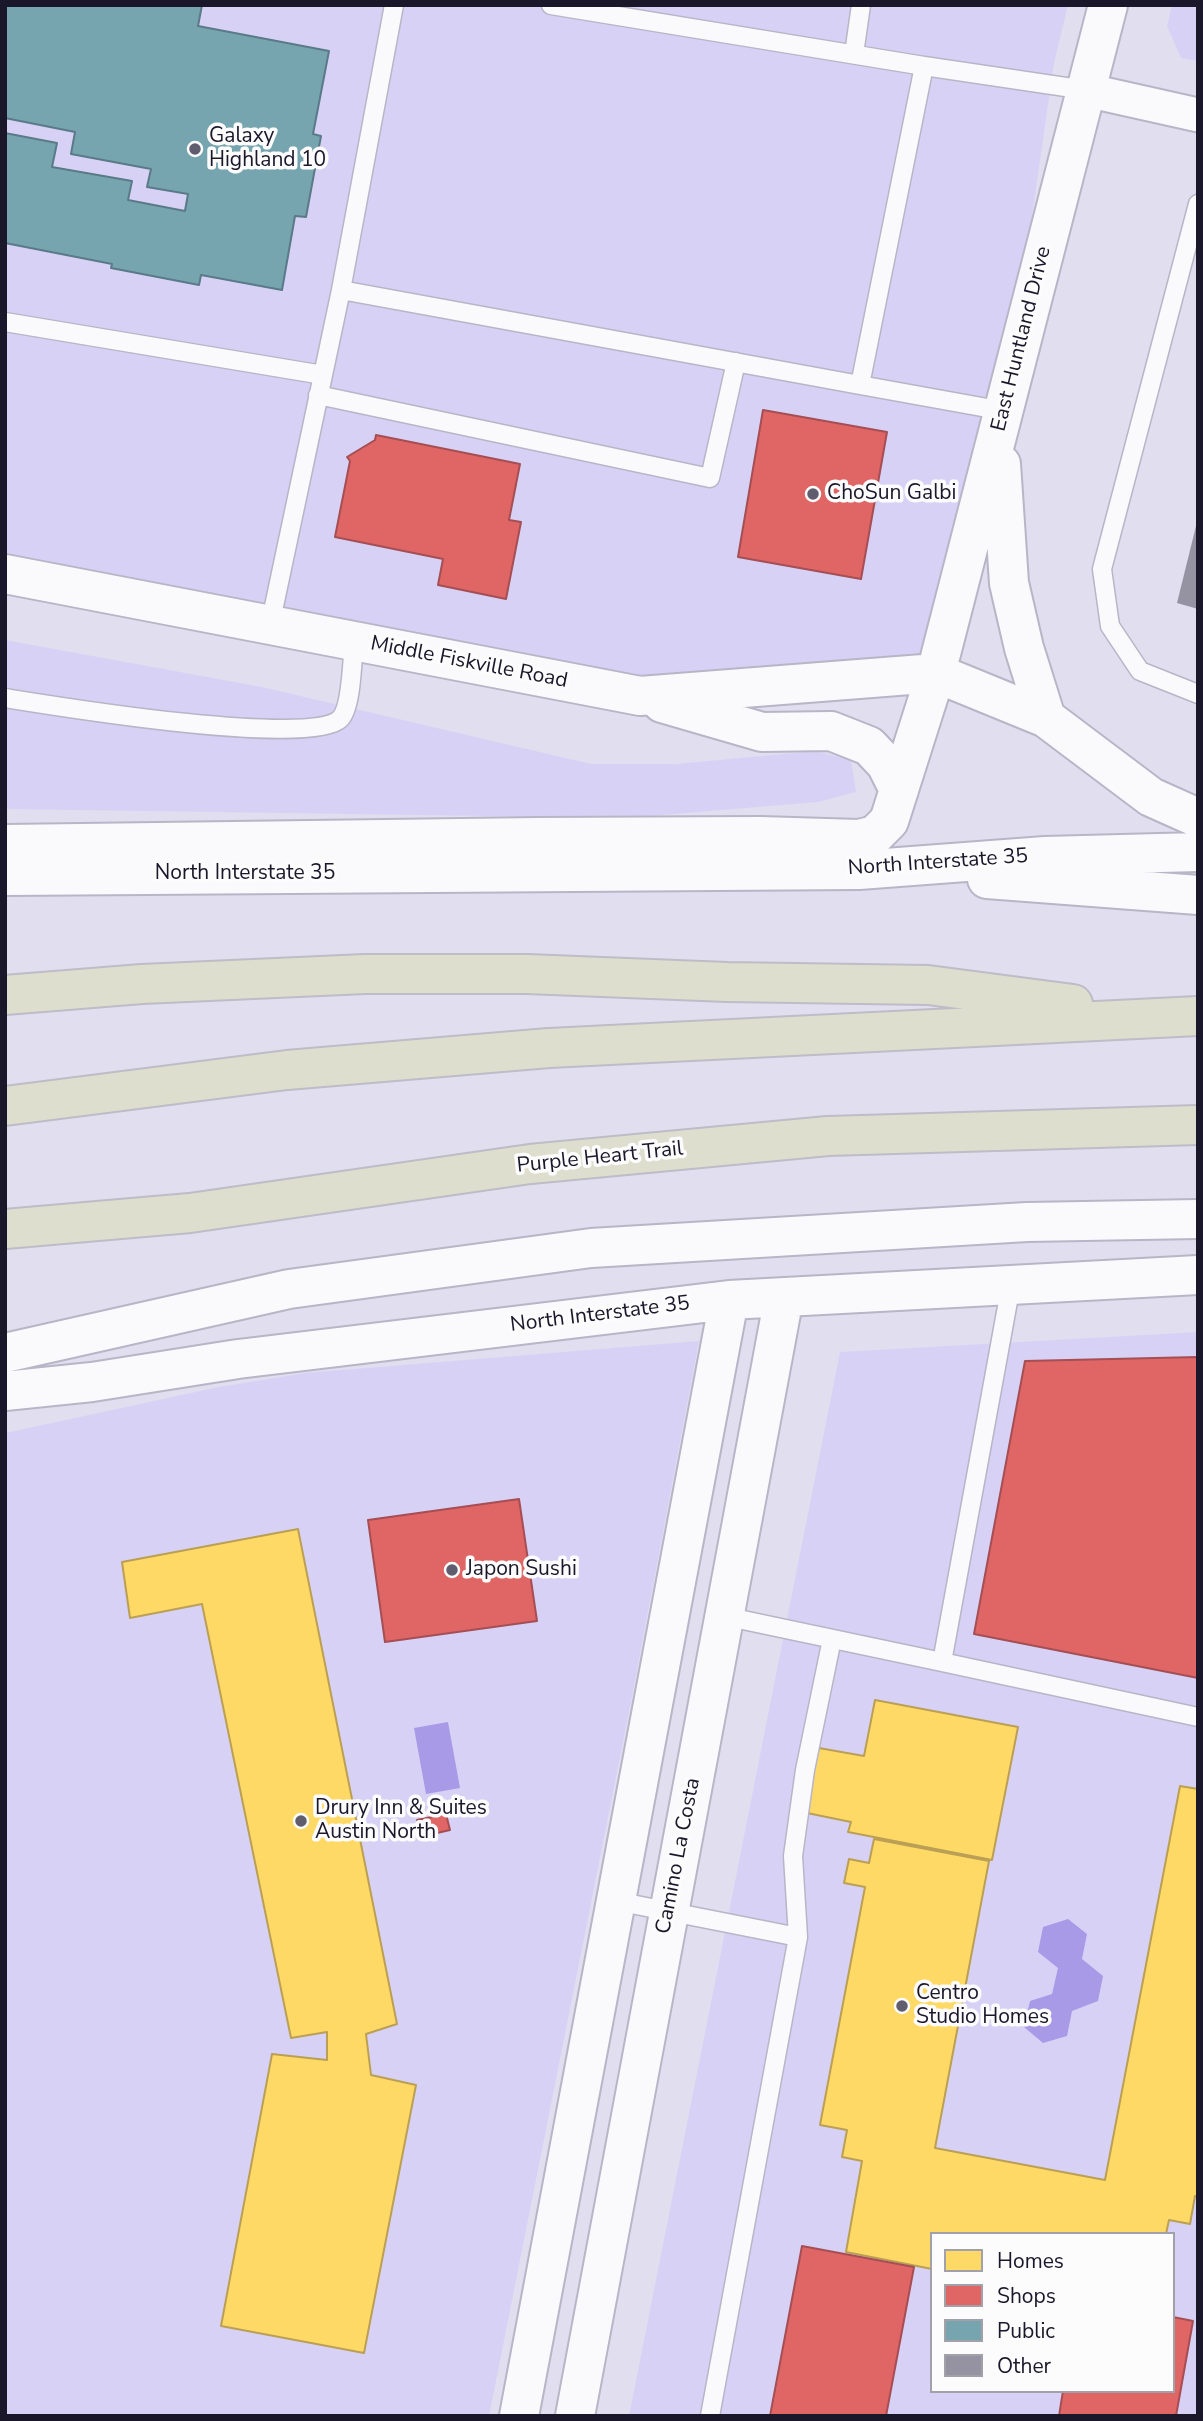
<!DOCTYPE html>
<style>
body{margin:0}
#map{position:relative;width:1203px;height:2421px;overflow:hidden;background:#e1def0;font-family:"Nunito Sans",sans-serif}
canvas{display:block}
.frame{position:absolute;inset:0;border:7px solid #1a172a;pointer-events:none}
.legend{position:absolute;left:930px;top:2232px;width:245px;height:161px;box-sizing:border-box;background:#fcfcfc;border:2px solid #a2a0a8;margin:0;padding:9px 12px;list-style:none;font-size:21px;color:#1a172a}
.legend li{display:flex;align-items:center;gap:14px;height:35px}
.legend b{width:35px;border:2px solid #a2a0a8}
</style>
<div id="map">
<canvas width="1203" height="2421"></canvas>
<div class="frame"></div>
<ul class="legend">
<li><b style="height:19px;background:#ffd966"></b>Homes</li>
<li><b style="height:19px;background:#e06666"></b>Shops</li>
<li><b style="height:19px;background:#76a5af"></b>Public</li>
<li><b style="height:19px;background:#9592a2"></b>Other</li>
</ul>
</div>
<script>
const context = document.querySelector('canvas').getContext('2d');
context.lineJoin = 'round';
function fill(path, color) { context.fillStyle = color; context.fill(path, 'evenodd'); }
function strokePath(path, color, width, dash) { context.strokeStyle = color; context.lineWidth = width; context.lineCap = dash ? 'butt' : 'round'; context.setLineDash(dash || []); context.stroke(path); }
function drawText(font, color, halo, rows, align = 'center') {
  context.font = font + ' "Nunito Sans",sans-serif'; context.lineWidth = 7; context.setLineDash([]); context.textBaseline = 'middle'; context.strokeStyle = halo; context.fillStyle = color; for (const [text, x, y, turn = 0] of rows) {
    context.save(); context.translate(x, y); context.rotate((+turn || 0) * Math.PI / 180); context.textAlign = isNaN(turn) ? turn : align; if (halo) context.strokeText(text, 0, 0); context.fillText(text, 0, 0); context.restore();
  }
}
fill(new Path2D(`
 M5,5H1068L1054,63L1004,411L936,673L640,696L5,574Z
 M1172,5H1198V61L1181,58L1167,26Z
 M5,640L262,687L591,764H676L815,751L851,760L856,792L818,802L626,818L5,809Z
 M1198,1332V2416H629L840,1352ZM932,2234H1173V2391H932Z
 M699,1341L630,1707L489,2416H5V1433L219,1387L305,1373Z`), '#d7d2f5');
fill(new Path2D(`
 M448,1722L460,1788L426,1794L414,1728Z
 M1068,1919L1087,1934L1082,1959L1103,1976L1098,2001L1072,2011L1067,2036L1043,2043L1024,2027L1030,2001L1052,1994L1058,1968L1038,1952L1043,1927Z`), '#a89ae6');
const homes = new Path2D(`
 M298,1529L397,2024L366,2034L371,2075L416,2085L364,2353L221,2326L272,2054L327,2060V2032L291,2038L202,1604L130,1618L122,1562Z
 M875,1700L1018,1727L992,1860L848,1832L851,1822L807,1813L811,1792H807L819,1748L864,1756Z
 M1180,1786L1198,1789V2197L1195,2196L1190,2224L1169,2220L1166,2234H932V2269L846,2252L862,2161L842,2157L847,2130L820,2125L865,1887L844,1883L849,1859L869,1863L874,1839L989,1861L935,2148L1105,2180Z`);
fill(homes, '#ffd966');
strokePath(homes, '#ba9f54', 2);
const shops = new Path2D(`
 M763,410L887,432L861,579L738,557Z
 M376,435L520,464L509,520L521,522L506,599L438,585L443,559L335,537L350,461L347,457L375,440Z
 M1198,1357V1678L974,1634L1025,1361Z
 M519,1499L537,1621L385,1642L368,1520Z
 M446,1814L450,1830L420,1837L417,1820Z
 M802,2246L914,2267L886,2416H770Z
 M1173,2317L1193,2321L1176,2416H1059L1063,2391H1173Z`);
fill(shops, '#e06666');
strokePath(shops, '#a54e54', 2);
const public = new Path2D(`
 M5,5H202L198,26L329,51L313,134L321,136L306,217L295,216L282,290L201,275L199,285L111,268L112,264L5,243V133L57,143L52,167L132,181L128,200L185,211L188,194L147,187L151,169L71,154L75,132L5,118Z`);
fill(public, '#76a5af');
strokePath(public, '#5a7a87', 2);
fill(new Path2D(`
 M1197,522L1198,523V609L1177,603Z`), '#9592a2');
const lane = new Path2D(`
 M551,5L924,66
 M854,54L861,5
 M1198,204L1102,569L1110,626L1140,671L1198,694
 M341,290L394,5
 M5,322L323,375L270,625
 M323,375L341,290L860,385
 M318,395L710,478L736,362
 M1004,411L860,385L924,66L1086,90
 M5,698C55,706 310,748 340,719C352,707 352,660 354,641
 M724,1616L942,1662L1011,1285
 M942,1662L1198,1717
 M616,1901L798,1937
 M710,2416L798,1937L793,1856L805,1770L832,1639`);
const street = new Path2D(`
 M1086,90L1198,115`);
const secondary = new Path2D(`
 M1001,464L1009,583L1024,648L1046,718
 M5,574L640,696L936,673L1046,718L1151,797L1198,818
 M662,703L762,732L831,731L869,746L886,764L899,790
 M5,844L538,837L760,836L859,839L875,835L889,821L936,673L1108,5
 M5,876L859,870L1045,856L1198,852
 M987,879L1198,895
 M5,1353L289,1289L591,1248L1027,1222L1198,1219
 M5,1391L92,1382L238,1359L729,1300L1198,1275
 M519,2416L729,1300
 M575,2416L784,1297`);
const highway = new Path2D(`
 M5,995L142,984L365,974H527L727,982L928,985L1073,1004
 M5,1106L287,1070L549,1048L1198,1016
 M5,1229L190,1213L530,1164L828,1136L1198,1125`);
strokePath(lane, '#b8b5c7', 21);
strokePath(street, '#b8b5c7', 37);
strokePath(secondary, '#b8b5c7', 42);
strokePath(highway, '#bebcc7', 42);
strokePath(lane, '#fafafd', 18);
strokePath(street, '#fafafd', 33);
strokePath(secondary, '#fafafd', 38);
strokePath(highway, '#dedecf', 38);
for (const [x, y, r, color] of [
 [195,149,7,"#605d6f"],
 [813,494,7,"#605d6f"],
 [452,1570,7,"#605d6f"],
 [301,1821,7,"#605d6f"],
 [902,2006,7,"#605d6f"]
]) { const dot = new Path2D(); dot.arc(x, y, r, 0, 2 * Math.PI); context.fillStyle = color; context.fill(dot); strokePath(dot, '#fcfcfc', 2.5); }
drawText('21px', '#1a172a', '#fcfcfc', [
 ["Galaxy",209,137],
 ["Highland 10",209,161],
 ["ChoSun Galbi",827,494],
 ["Japon Sushi",466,1570],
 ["Drury Inn & Suites",315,1809],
 ["Austin North",315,1833],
 ["Centro",916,1994],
 ["Studio Homes",916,2018]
], 'left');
drawText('21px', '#1a172a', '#fcfcfc', [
 ["East Huntland Drive",1022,339,-76],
 ["Middle Fiskville Road",469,663,11],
 ["North Interstate 35",938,863,-4],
 ["North Interstate 35",245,874],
 ["Purple Heart Trail",600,1158,-6],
 ["North Interstate 35",600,1315,-7],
 ["Camino La Costa",679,1856,-79]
]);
</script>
